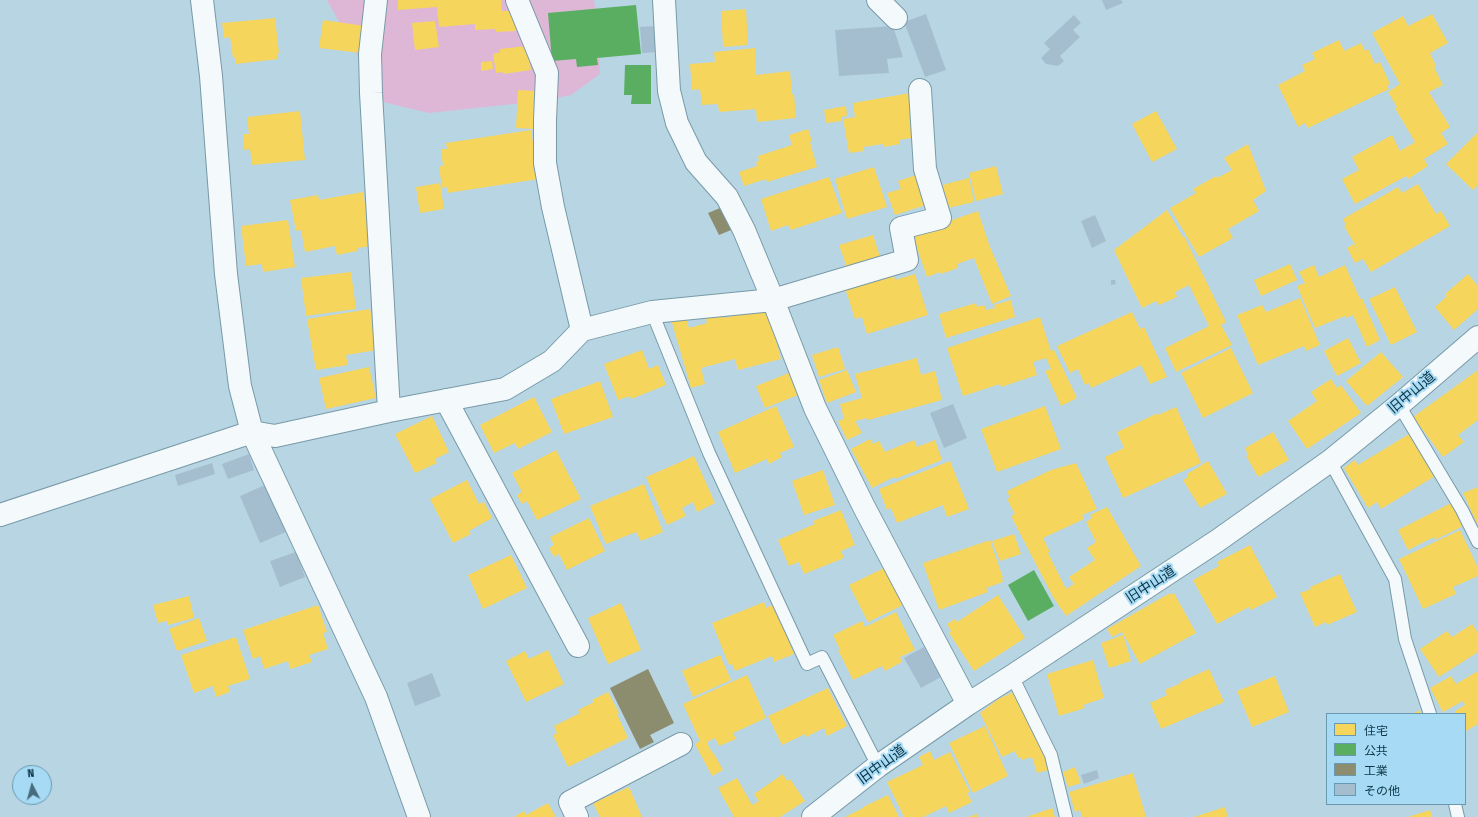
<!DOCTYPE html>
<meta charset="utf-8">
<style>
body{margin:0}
#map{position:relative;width:1478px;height:817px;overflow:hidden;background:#b8d5e4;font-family:"Fira Sans Condensed","Noto Sans JP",sans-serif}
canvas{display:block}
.legend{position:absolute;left:1326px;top:713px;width:140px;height:92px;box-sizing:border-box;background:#a7dbf5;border:1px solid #6998af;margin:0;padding:5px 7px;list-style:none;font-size:12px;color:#0b3445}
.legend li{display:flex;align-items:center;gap:8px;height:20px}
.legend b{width:20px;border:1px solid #6998af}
.north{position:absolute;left:12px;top:765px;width:40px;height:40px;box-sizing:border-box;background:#a7dbf5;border:1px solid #6998af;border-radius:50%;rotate:354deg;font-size:11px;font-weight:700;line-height:16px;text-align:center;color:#0b3445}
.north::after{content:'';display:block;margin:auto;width:14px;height:18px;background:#486c7d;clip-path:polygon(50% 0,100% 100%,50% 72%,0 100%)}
</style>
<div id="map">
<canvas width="1478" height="817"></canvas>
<ul class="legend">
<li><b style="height:11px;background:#f6d55c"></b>住宅</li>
<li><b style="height:11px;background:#5aae61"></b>公共</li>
<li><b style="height:11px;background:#8c8c6e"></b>工業</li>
<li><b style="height:11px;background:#a5becf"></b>その他</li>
</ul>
<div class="north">N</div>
</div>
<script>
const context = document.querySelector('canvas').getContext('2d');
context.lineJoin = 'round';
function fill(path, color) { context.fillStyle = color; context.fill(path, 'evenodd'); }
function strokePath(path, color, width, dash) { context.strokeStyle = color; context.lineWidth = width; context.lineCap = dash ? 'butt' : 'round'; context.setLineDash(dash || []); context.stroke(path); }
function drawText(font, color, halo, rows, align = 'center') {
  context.font = font + ' "Fira Sans Condensed","Noto Sans JP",sans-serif'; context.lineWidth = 4; context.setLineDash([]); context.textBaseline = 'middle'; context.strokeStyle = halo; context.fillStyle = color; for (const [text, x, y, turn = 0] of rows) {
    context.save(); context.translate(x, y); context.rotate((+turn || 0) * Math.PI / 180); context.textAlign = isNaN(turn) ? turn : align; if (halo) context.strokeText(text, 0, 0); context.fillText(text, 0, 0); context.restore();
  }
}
fill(new Path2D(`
 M327,0H594L598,24L600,74L571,95L542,101L429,113L383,102Z`), '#deb7d7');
fill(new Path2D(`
 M398,0H501L502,11H514L516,31L496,32L495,29L475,30V24L439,27L437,7L398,10Z
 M746,9L748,45L723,47L721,11Z
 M1432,14L1448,43L1430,53L1436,66L1434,67L1443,85L1429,92L1450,127L1441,133L1448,144L1424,159L1428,166L1408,179L1406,176L1355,204L1342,179L1359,170L1352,157L1392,135L1400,151L1415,142L1395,108L1397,107L1388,92L1400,84L1372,33L1403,16L1408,26Z
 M275,18L279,53H277L278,59L236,64L235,58H233L230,37L224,38L222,23Z
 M323,20L365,26L361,53L319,48Z
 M435,21L439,47L415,50L412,23Z
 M1339,40L1344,51L1361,43L1365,51L1368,49L1375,64L1380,62L1390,84L1387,86L1389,89L1308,128L1305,123L1298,127L1278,85L1305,71L1302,65L1315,59L1312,53Z
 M527,46L531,70L503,74V72L496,73L493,54L500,52V49Z
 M755,48L756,60H755L756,75L790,71L792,94H794L796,118L757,122L756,109L719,112L718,104L702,105L700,89L692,90L690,64L715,62L714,52Z
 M492,61L493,69L481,71V62Z
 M518,90L536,91L534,129L516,128Z
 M910,93L917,137L899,140L900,144L884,147L883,144L863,147L864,151L849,153L843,119L855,117L853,103Z
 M846,106L847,116L841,117L842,121L826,123L824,110Z
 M300,111L305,160L252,165L250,149L244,150L243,134H249L247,117Z
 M1156,111L1177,149L1152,162L1132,124Z
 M808,129L812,141L810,142L817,167L767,182L766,179L744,186L739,172L757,166L756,162L759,161L758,156L792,145L789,135Z
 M531,130L539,179L447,193V187L442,188L439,166H443L441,149H447L446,143Z
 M1478,132V185L1473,190L1446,164Z
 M1248,144L1266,191L1253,200L1259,211L1228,229L1233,238L1199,257L1170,208L1196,193L1193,189L1216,176L1217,178L1232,170L1224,158Z
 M996,166L1003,194L976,201L969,173Z
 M874,167L887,207L847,219L835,179Z
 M919,174L929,204L895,215L887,193L901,189L898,181Z
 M829,177L842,213L791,230L788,225L771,231L761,199Z
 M969,178L974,202L948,208L942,185Z
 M440,183L444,209L420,213L416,187Z
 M1418,184L1436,214L1441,211L1450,226L1371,272L1363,259L1355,263L1347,248L1354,244L1360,253L1344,226L1346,225L1343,219L1398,187L1402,193Z
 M363,192L372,246L357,248V251L337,255L335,246L305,252L301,230L296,231L290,200L318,195L319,200Z
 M1167,210L1183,237L1184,236L1226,322L1221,325L1232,345L1176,372L1165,348L1209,326L1189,285L1175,292L1177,297L1159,305L1156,301L1142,308L1114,250Z
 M978,211L990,247L1011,296L992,304L974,258L957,264L958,268L941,274L940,272L927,277L912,234Z
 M288,220L295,267L263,272L262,264L246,266L241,226Z
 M873,235L882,263L849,274L839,245Z
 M1290,264L1297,280L1261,296L1254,280Z
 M1314,265L1319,277L1345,265L1360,299L1362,298L1380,340L1367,347L1353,315L1346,318L1345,316L1315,328L1297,286L1305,283L1299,272Z
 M351,272L356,309L306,316L301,278Z
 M893,272L895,280L915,274L928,315L867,334L862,317L855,319L845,288Z
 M1468,274L1478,286V309L1454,330L1435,307L1447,296L1445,294Z
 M1395,287L1417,332L1391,345L1369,299Z
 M1300,298L1320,345L1306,351L1304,346L1258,365L1237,315L1262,305L1266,312Z
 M1011,300L1015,317L946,338L939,314L976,303L977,307L984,305L986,310L995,308L994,305Z
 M767,307L781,359L738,370L735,359L701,368L705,384L691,388L670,316L685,314L689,328L707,323L706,318L723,313L725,318Z
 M370,309L377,350L346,355L348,365L316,370L307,319Z
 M1132,312L1140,329L1144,327L1167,377L1150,384L1141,365L1091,388L1089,383L1085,385L1078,369L1070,373L1057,346Z
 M1040,317L1051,351L1054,350L1077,398L1061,406L1045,371L1051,369L1046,358L1033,362L1037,375L1001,387L1000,384L963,396L947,348Z
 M1348,338L1361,363L1337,376L1324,351Z
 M838,347L845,369L819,377L812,355Z
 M1231,348L1253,393L1203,418L1181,373Z
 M642,350L649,369L658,365L666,385L631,399L630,396L618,400L604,364Z
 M1381,352L1403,377L1367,406L1346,381Z
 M917,358L921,375L935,371L942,400L868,420L867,418L855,421L862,433L847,440L838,421L844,419L840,404L862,398L855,374Z
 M369,367L376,398L326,409L319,378Z
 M847,370L856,392L827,403L819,380Z
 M1478,370V420L1458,435L1464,442L1443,457L1413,417Z
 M789,373L798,395L765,408L756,386Z
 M1331,379L1337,388L1341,385L1361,413L1307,449L1288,421L1317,401L1311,392Z
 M600,381L613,417L564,434L551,399Z
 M534,397L552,432L518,449L515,443L494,453L480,425Z
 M776,406L794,447L780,453L782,457L769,464L767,459L735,473L718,432Z
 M1045,406L1061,449L997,472L981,429Z
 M1176,407L1201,463L1123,498L1105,457L1124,448L1117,432L1158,413V415Z
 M432,416L449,452L435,459L437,463L415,473L395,434Z
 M1273,432L1289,460L1258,477L1246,456L1248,455L1245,448Z
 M1409,434L1435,476L1381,509L1377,502L1368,508L1344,468L1355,460L1358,465Z
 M870,439L873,444L879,441L885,452L914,440L917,447L935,440L942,460L895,479L894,477L872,488L851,449Z
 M556,450L581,499L537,520L527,501L522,504L517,495L522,492L512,473Z
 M694,456L715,503L697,512L693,502L682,508L686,516L667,525L646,477Z
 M950,461L969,509L947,517L943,505L897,523L891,508L887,510L879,489Z
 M1208,461L1227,494L1200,508L1183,480L1188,477L1187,474Z
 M1076,463L1097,509L1082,515L1084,519L1043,538L1050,552L1048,553L1066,589L1074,584L1069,577L1095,560L1087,548L1096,542L1086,522L1092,518L1090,515L1107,507L1141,566L1066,616L1053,597L1011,516L1015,514L1007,499L1010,498L1007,491L1051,470Z
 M823,470L835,505L804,515L792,481Z
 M467,480L479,504L484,502L492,518L469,531L471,534L453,543L430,499Z
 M644,484L663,532L641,541L636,532L606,544L590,506Z
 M1478,487V526L1463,493Z
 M1451,503L1463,526L1435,540L1434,537L1408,550L1398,530Z
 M841,510L855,545L841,551L844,558L804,574L799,562L789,566L778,540L815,524L813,521Z
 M589,518L605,551L567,570L559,554L554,557L549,548L554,545L550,537Z
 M1460,530L1478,568V576L1453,587L1456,594L1423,609L1399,559Z
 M1014,534L1021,554L1000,561L992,541Z
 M990,540L1003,578H1002L1003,582L986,588L988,592L939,610L923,563Z
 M1250,545L1277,597L1251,610L1249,607L1217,624L1193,580L1219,566L1217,562Z
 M511,555L527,588L483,609L468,575Z
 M884,568L903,605L868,622L849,585Z
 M1340,574L1357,612L1327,625L1326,622L1315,627L1300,593L1311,589L1310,587Z
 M1170,593L1171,595L1174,593L1196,633L1140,664L1122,632L1112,637L1107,629Z
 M998,595L1025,638L974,671L949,633L951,631L947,624L955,619L957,622Z
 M189,596L194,618L168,625L167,621L158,623L153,605Z
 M764,602L766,608L774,604L794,654L774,662L772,656L735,671L732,664L729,665L712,623Z
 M621,603L641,650L608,664L588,618Z
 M318,605L327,632L323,633L328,649L309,655L312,662L290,669L288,661L264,669L260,656L253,659L243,630Z
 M896,612L915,650L900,657L902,662L885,671L882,666L853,680L838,650H840L833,635L862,621L865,627Z
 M199,618L207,641L177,651L169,629Z
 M1472,624L1478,633V652L1439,677L1420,649L1447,631L1452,637Z
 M1123,635L1131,661L1109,668L1101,643Z
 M236,637L250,679L228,686L230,692L216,697L213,686L194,693L181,655Z
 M548,650L564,684L526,702L506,661L525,651L529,659Z
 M720,655L731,680L693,697L682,671Z
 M1093,660L1104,698L1083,705L1085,708L1059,716L1047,674Z
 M1209,669L1224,702L1161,729L1150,703L1167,695L1165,690L1181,683L1180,682Z
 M1478,671V724L1466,731L1465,729V714H1457L1455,711L1465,705L1463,701L1443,712L1430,688L1451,676L1456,684Z
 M747,675L766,718L733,733L736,739L719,746L715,738L707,742L712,753L713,752L723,770L712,776L695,744L700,741L683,704Z
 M1275,676L1289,712L1252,727L1237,691Z
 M828,688L847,726L827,736L824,728L806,737L805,734L782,745L768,716Z
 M1016,691L1042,746L1049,770L1037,773L1032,757L1022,760V757L1018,758L1015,751L1002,757L980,713L998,699Z
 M608,692L619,713L617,714L628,738L568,767L553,735L557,733L554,726L580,713L578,710L594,702L592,700Z
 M1420,710L1421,714H1412Z
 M985,726L1008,776L973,793L949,743Z
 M930,751L934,760L950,752L970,792L967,793L972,802L949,813L946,806L923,817H904L887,782L923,765L919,757Z
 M1075,767L1081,783L1068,787L1063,772Z
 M1133,773L1146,817H1082L1080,810L1075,812L1069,792Z
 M783,774L787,781L790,779L805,801L780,817H734L718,788L737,778L752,805L759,801L754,794Z
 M629,787L642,817H600L593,803Z
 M888,795L899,817H845L863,808V807Z
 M548,803L556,817H514L524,811L526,815Z
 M1225,807L1228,817H1194Z
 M1052,808L1055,817H1026Z
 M1430,810L1432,817H1408Z
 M977,814L978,817H968Z`), '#f6d55c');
fill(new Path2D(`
 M636,5L641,54L597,58L598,65L577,67L576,59L552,61L548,13Z
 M625,65H651V104H631L632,95H624Z
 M1034,570L1054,606L1028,621L1008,585Z`), '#5aae61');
fill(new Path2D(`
 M720,208L731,230L719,235L708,213Z
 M648,669L674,723L650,735L654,742L640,749L610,688Z`), '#8c8c6e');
fill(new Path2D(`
 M1102,0H1121L1123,3L1106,10Z
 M926,14L946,70L925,77L904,22Z
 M1074,15L1081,23L1073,30L1080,37L1060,56L1064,61L1058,66L1046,64L1041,58L1050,49L1044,43Z
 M655,26L657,52L642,53L640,27Z
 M893,26L903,57L887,59L889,73L839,76L835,30Z
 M1095,215L1106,241L1092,248L1081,221Z
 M1111,280H1115L1116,284L1111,285Z
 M953,404L967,438L944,448L930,413Z
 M249,454L254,470L228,479L222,464Z
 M212,463L215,474L178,486L175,475Z
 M267,484L286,532L260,543L240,496Z
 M296,552L305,577L280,587L270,561Z
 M924,647L941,677L921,688L904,658Z
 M432,673L441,696L415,706L407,683Z
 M1097,770L1099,778L1084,784L1081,775Z`), '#a5becf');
const service = new Path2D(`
 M652,312L709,453L807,664L822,657L878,766
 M1399,405L1462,510L1478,542
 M1330,461L1395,579L1405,639L1430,714
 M1012,676L1051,755L1066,817
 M1455,804L1458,817`);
const minor = new Path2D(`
 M202,0L211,76L226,274L240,386L252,432L376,697L419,817
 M376,0L370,54L371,93L389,411
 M517,0L547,73L545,120V163L553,207L582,330
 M664,0L669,91L677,123L696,162L727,197L744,230L773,300L815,408L864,507L968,704
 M878,0L896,18
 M446,400L578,646
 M0,515L252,432L275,436L389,411L505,389L552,361L582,330L652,312L773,300L907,260L901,228L940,218L925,169L920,90
 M577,817L570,802L681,744
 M813,817L878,766L968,704L1012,676L1217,541L1330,461L1399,405L1478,337`);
strokePath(service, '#789aa8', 14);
strokePath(minor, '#789aa8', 24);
strokePath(service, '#f4f9fb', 12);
strokePath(minor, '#f4f9fb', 22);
drawText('14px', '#0b3445', '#a7dbf5', [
 ["旧中山道",1412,393,-40],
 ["旧中山道",1151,585,-33],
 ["旧中山道",882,765,-36]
]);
</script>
